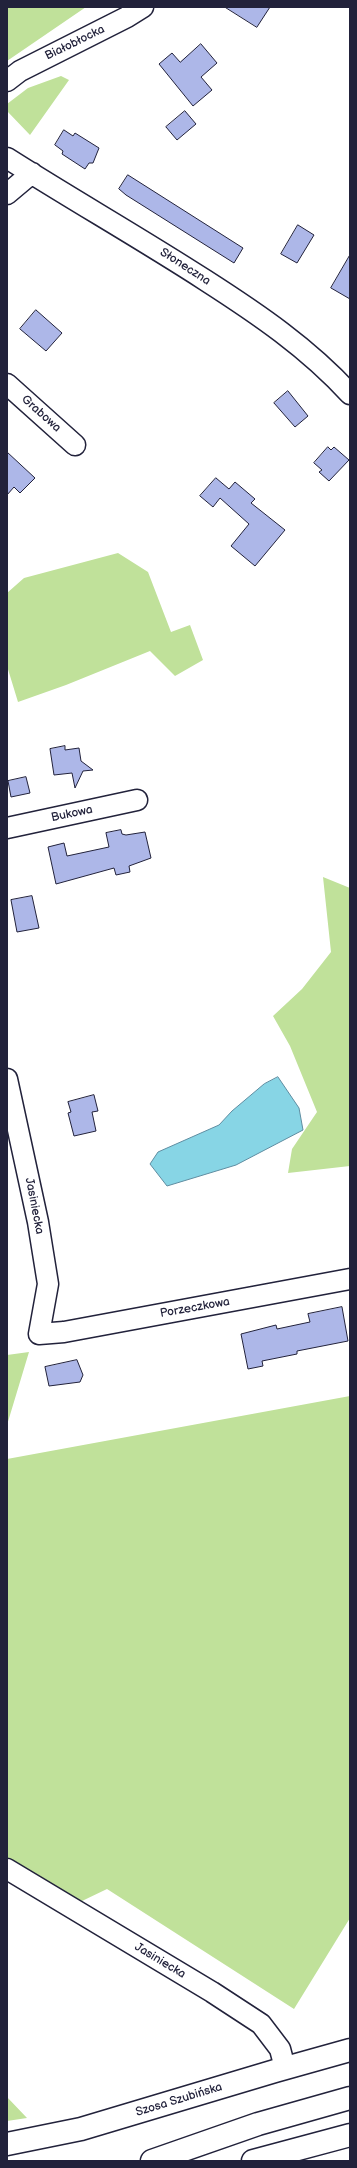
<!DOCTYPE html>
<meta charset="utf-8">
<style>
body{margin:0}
#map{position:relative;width:357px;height:2168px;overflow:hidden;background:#fff;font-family:"Balsamiq Sans",sans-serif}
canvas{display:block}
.frame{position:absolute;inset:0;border:8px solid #22223b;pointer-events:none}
</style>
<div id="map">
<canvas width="357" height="2168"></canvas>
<div class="frame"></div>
</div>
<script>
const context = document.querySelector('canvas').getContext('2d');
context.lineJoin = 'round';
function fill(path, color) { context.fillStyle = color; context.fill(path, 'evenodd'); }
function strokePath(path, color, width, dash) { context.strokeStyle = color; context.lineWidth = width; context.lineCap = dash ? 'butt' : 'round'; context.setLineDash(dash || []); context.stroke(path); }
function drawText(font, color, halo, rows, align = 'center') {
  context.font = font + ' "Balsamiq Sans",sans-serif'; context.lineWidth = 3; context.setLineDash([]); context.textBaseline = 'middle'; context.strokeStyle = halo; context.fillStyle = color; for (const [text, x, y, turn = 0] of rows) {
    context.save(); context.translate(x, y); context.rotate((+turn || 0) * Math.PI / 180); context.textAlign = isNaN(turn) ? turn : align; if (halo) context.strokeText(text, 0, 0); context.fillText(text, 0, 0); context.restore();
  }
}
fill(new Path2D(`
 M7,7H86L7,61Z
 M61,76L69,80L30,135L7,111V104L28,88Z
 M118,553L148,572L171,632L190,625L203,660L175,676L150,651L66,685L18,702L7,666V593L24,578Z
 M323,877L350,888V1166L288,1173L292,1149L317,1112L290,1046L273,1016L302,989L331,952Z
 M29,1352L7,1425V1355Z
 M350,1396V1918L294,2009L107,1889L82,1901L7,1869V1459Z
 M7,2097L27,2118L7,2121Z`), '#c0e19a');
const water = new Path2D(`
 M278,1077L299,1108L303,1130L236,1165L167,1186L150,1164L158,1152L219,1125L232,1111L264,1084Z`);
fill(water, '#87d5e5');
strokePath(water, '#5f8da1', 1);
const building = new Path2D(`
 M225,7H270L257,27Z
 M201,44L217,63L201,77L212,90L193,106L159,64L172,53L180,62Z
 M185,111L196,124L177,140L166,127Z
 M64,130L73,136L75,133L99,148L93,163H89L85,169L62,154L63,151L55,145Z
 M128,175L243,248L234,263L126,195L119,189Z
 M298,225L314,235L297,263L281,254Z
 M350,255V299L331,288Z
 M36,310L62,333L46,351L20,329Z
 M288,391L308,416L295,427L274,403Z
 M328,447L331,450L334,447L349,460L329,481L319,472L322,470L314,463Z
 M7,452L35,478L20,493L14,487L7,495Z
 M216,478L229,489L235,482L255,499L251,503L285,530L255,566L231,546L249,524L220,498L213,507L200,496Z
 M65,746V750L79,748L81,761L93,770L83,771L75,788L72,773L54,775L50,749Z
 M26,777L30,793L11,797L8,781Z
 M121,830L122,834L126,835L145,832L151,858L129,866L130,872L116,875L114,868L56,884L48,847L64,843L67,856L109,847L106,833Z
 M32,896L39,928L17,932L11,900Z
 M94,1095L98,1111L92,1112L96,1131L74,1136L68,1113L71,1112L68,1102Z
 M342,1307L348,1341L297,1351V1354L262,1361L263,1366L248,1369L241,1334L276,1325L277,1329L310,1322L308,1314Z
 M77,1360L83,1375L80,1382L49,1386L45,1367Z`);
fill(building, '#adb7e8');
strokePath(building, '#22223b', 1);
const minor = new Path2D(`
 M7,81L20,71L127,17L143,7
 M7,158C73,200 140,238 205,280C258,314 308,348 350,394
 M7,194L32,173
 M7,384L75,445
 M7,828L137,800
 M7,1079L38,1222L48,1284L39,1334L64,1332L350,1279
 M7,1869L212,1992L261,2024L280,2049L285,2068`);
const tertiary = new Path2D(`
 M7,2144L81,2129L275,2071L350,2050`);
const motorway = new Path2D(`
 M152,2161L258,2124L350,2098
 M253,2161L350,2135`);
strokePath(minor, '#22223b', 23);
strokePath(tertiary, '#22223b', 25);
strokePath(motorway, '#22223b', 25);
strokePath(minor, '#fff', 20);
strokePath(tertiary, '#fff', 22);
strokePath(motorway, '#fff', 22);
drawText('12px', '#22223b', '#fff', [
 ["Białobłocka",75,43,-26],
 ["Słoneczna",185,267,33],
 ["Grabowa",41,414,42],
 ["Bukowa",72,814,-12],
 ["Jasiniecka",34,1206,79],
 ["Porzeczkowa",195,1308,-10],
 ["Jasiniecka",160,1961,31],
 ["Szosa Szubińska",179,2100,-17]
]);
</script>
